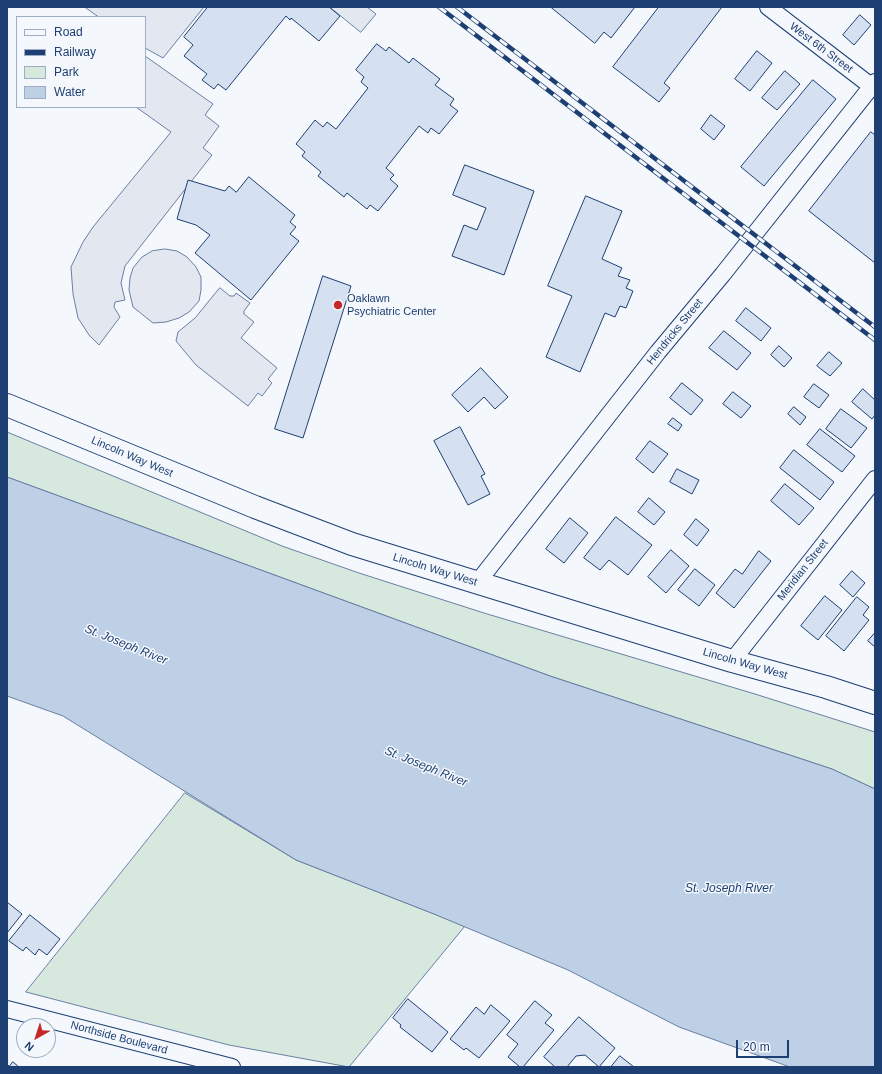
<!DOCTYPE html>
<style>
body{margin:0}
#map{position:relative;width:882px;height:1074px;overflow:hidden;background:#f4f7fb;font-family:Helvetica,sans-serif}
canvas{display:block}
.frame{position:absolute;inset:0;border:8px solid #1d3f73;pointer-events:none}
.legend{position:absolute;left:16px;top:16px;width:130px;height:92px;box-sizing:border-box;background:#f4f7fb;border:1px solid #9eadc5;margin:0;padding:5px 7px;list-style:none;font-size:12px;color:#1d3f73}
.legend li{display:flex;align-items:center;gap:8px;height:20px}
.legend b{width:20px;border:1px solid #9eadc5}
.north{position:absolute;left:16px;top:1018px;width:40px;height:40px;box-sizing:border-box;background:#f4f7fb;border:1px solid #9eadc5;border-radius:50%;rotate:219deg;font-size:11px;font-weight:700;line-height:16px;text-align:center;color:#1d3f73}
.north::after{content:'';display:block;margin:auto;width:14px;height:18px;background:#c62828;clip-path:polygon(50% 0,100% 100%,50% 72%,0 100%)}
.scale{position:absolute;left:736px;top:1040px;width:53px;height:18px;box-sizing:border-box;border:2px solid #1d3f73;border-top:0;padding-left:5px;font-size:12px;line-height:14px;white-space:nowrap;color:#1d3f73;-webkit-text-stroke:3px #f4f7fb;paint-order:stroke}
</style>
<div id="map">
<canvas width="882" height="1074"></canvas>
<div class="frame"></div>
<ul class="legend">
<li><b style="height:5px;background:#f4f7fb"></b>Road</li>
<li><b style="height:5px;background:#1d3f73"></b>Railway</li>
<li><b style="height:11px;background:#d7e8df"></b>Park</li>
<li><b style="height:11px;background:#bed0e5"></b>Water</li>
</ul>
<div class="north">N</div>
<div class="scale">20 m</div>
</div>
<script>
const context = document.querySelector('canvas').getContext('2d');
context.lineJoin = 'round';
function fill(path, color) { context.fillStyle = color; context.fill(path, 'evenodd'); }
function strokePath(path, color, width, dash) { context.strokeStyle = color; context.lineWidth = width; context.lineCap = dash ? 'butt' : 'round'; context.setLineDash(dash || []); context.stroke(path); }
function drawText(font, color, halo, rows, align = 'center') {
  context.font = font + ' Helvetica,sans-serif'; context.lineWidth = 3; context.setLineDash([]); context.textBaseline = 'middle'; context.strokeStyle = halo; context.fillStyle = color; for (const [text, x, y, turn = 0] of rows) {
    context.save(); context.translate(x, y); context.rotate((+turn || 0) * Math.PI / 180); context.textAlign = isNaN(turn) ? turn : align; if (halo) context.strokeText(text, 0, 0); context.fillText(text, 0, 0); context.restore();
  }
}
const green = new Path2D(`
 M7,432L282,546L359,573L484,613L755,694L875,732V789L832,769L550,676L7,477Z
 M185,793L296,860L465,926L349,1067L229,1045L26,992Z`);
fill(green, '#d7e8df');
strokePath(green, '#687fa3', 1);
const parking = new Path2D(`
 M85,7H204L163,58L145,48V17H99Z
 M330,7H367L376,14L361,32Z
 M145,56L213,104L205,115L219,126L203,148L212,155L125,266L121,283L125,300L115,302L114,307L120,317L99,345L89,335L78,318L73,294L71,267L83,242L93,227L171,132L136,107H145Z
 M165,249L177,251L187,257L196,267L201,277V290L199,301L189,312L179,318L166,322L153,323L133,307L129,290L130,278L133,268L142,257L152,251Z
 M220,288L230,296H234L236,293L250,303L244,311V314L254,322L241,338L277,368L268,379L272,383L262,396L258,393L248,406L196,365L176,341L178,332L195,318Z`);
fill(parking, '#e3e8f0');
strokePath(parking, '#687fa3', 1);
const water = new Path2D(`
 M7,477L550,676L832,769L875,789V1067H790L679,1027L568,970L434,914L296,860L63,716L7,696Z`);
fill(water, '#bed0e5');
strokePath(water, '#687fa3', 1);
const building = new Path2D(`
 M208,7H329L340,16L319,41L291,18L290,20L286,16L226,90L218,84L214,89L202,80L207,74L184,56L193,45L184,37Z
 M551,7H635L611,38L604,32L595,43Z
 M659,7H722L664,83L670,88L659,102L613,67Z
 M860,15L871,25L854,45L843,35Z
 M377,44L386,51L389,47L409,63L413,58L440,79L435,85L454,99L450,105L458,111L439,134L431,128L428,133L419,126L386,168L394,175L390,179L398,186L378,211L370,205L367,209L347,193L344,197L318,176L321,172L302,156L305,152L296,144L315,120L323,127L327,122L336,129L368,88L361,82L364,77L356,70Z
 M757,51L772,63L750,91L735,79Z
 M785,71L800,84L777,110L762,98Z
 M813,80L836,99L764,186L741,167Z
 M711,115L725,126L714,140L701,129Z
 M871,132L875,135V263L809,211Z
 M465,165L534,191L504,275L452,256L464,225L477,230L486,208L453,195Z
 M249,177L295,215L290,222L296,227L290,234L299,241L251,300L195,253L210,235L196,225L177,219L188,180L225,191L229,186L236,192Z
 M586,196L622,211L602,259L622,268L618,276L630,280L626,288L633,291L626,308L620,306L615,317L605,313L580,372L546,357L572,296L548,286Z
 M323,276L351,286L303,438L275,429Z
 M746,308L771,328L761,341L736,321Z
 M724,331L751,353L737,370L709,348Z
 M779,346L792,358L784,367L771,355Z
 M829,352L842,363L830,376L817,366Z
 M481,368L508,397L495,409L484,397L468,412L452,395Z
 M682,383L703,400L691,415L670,398Z
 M814,384L829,395L819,408L804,397Z
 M863,389L875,400V415L872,419L852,402Z
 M733,392L751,406L741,418L723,404Z
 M794,407L806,417L800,425L788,414Z
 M841,409L867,428L851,448L826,429Z
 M673,418L682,425L678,431L668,424Z
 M460,427L485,474L481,476L490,494L468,505L434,441Z
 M820,429L855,456L842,472L807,445Z
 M650,441L668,454L653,473L636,459Z
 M794,450L834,482L820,500L780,468Z
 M677,469L699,480L692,494L670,482Z
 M785,484L814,508L799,525L771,501Z
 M649,498L665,512L654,525L638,512Z
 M616,517L652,545L628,575L609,560L600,570L584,558Z
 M570,518L588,533L564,563L546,549Z
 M696,519L709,530L697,546L684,535Z
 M671,550L689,566L666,593L648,577Z
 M759,551L771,561L734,608L716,593L735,569L742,574Z
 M695,569L715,585L699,606L678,590Z
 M852,571L865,583L853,597L840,585Z
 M825,596L842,610L818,640L801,626Z
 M857,597L869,607L863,615L869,620L844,651L826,636Z
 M875,633V647L868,641Z
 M7,902L22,914L7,933Z
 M30,915L60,939L47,955L39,949L35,955L26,947L23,951L9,941Z
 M408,999L448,1032L432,1052L400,1027L401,1025L393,1018Z
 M535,1001L552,1015L545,1023L554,1030L523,1067H520L508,1057L518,1044L507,1035Z
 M491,1005L510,1021L479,1058L466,1048L464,1050L450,1039L476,1007L484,1014Z
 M579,1017L615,1048L599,1067L585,1055L576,1056L567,1067H555L544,1057Z
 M620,1056L634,1067H611Z
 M13,1062L19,1067H7V1064L9,1066Z`);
fill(building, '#d5e0f0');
strokePath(building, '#1d3f73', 1);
const minor = new Path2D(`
 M768,7L875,89
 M477,583L658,352L723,274L875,82
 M732,661L875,479
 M7,1009L232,1067`);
const primary = new Path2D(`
 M7,405L255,507L352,544L732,661L826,687L875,703`);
strokePath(minor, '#1d3f73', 18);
strokePath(primary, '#1d3f73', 24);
strokePath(minor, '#f4f7fb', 16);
strokePath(primary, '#f4f7fb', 22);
const rail = new Path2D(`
 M439,7L875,340
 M457,7L875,327`);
strokePath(rail, '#1d3f73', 4.5);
strokePath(rail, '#f4f7fb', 3, [9]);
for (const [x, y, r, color] of [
 [338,305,5,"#c62828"]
]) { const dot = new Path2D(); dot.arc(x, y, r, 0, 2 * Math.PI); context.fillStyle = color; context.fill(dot); strokePath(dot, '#f4f7fb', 1.5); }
drawText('11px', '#1d3f73', '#f4f7fb', [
 ["West 6th Street",821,48,37],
 ["Hendricks Street",675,332,-51],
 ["Lincoln Way West",132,457,23],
 ["Lincoln Way West",435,570,17],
 ["Meridian Street",803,570,-52],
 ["Lincoln Way West",745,664,16],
 ["Northside Boulevard",119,1038,15]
]);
drawText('11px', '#1d3f73', '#f4f7fb', [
 ["Oaklawn",347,299],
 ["Psychiatric Center",347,312]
], 'left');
drawText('italic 12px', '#1d3f73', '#f4f7fb', [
 ["St. Joseph River",126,645,22],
 ["St. Joseph River",426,767,22],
 ["St. Joseph River",729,889]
]);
</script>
